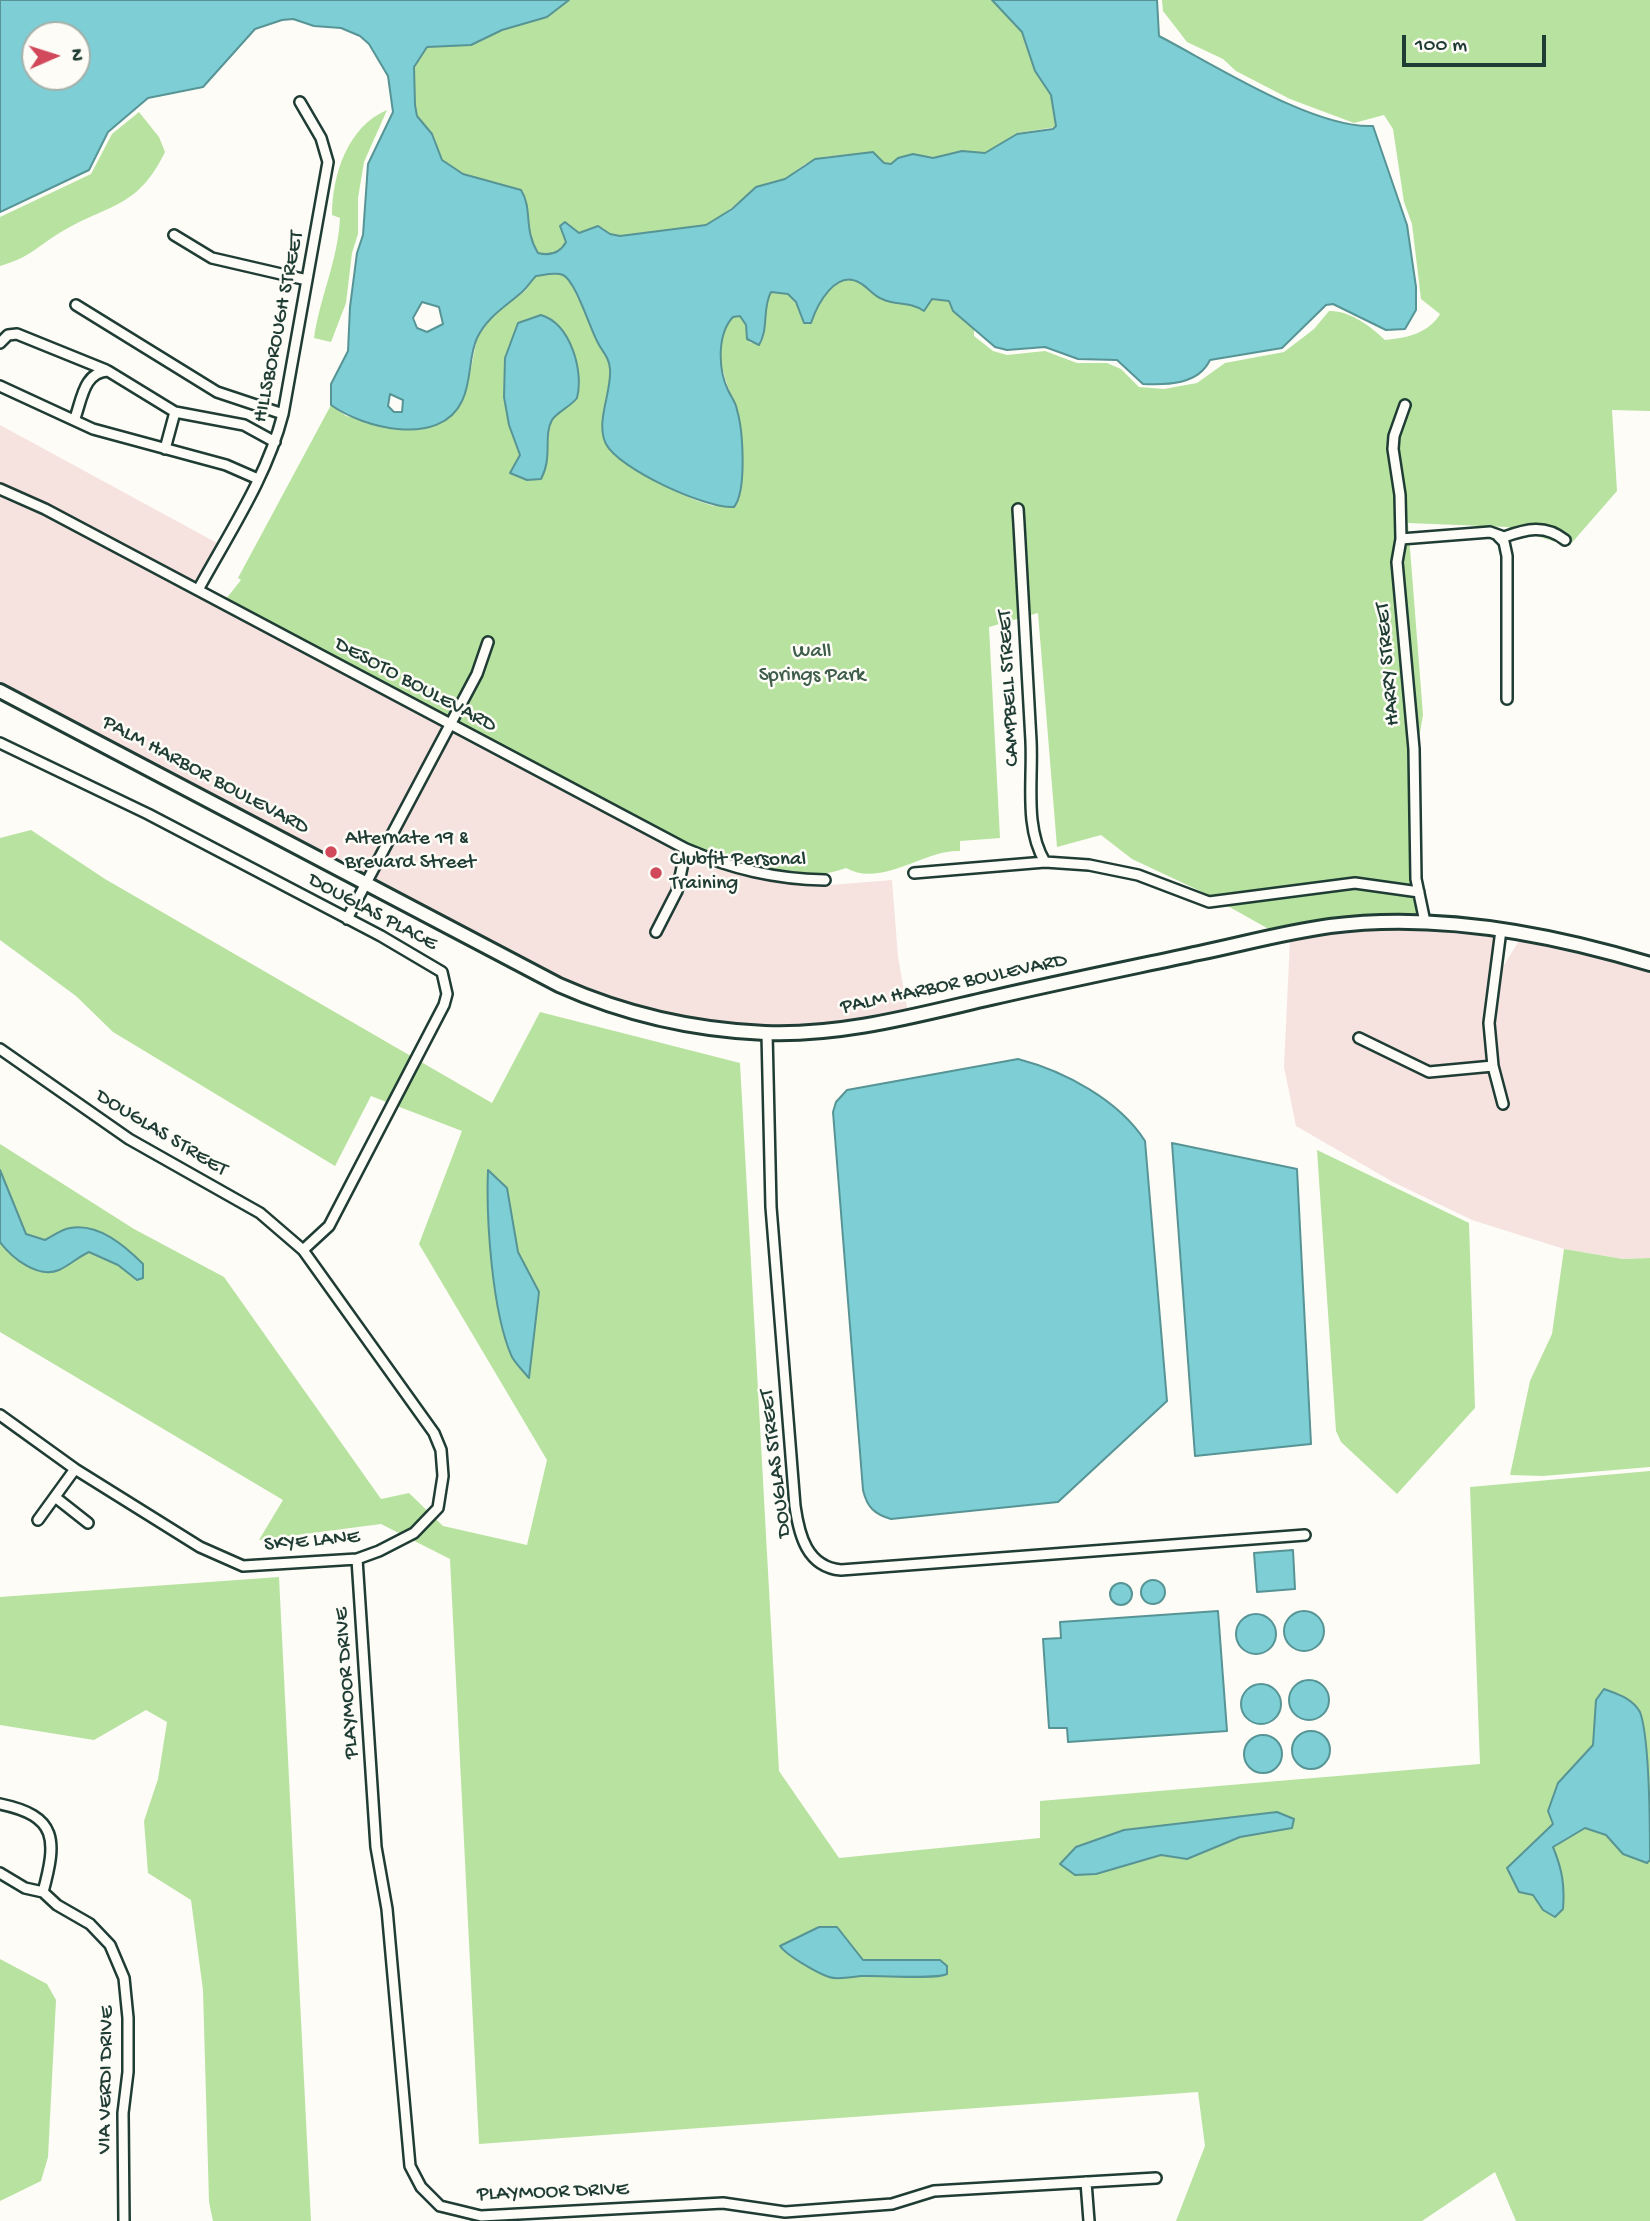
<!DOCTYPE html>
<style>
body{margin:0}
#map{position:relative;width:1650px;height:2221px;overflow:hidden;background:#fdfcf7;font-family:"Gochi Hand",sans-serif}
canvas{display:block}
.north{position:absolute;left:21px;top:21px;width:70px;height:70px;box-sizing:border-box;background:#fdfcf7;border:2px solid #a4b0a9;border-radius:50%;rotate:87deg;font-size:19px;font-weight:700;line-height:28px;text-align:center;color:#1f3d34}
.north::after{content:'';display:block;margin:auto;width:24px;height:32px;background:#d1495b;clip-path:polygon(50% 0,100% 100%,50% 72%,0 100%)}
.scale{position:absolute;left:1402px;top:35px;width:144px;height:32px;box-sizing:border-box;border:4px solid #1f3d34;border-top:0;padding-left:9px;font-size:21px;line-height:24px;white-space:nowrap;color:#1f3d34;-webkit-text-stroke:5px #fdfcf7;paint-order:stroke}
</style>
<div id="map">
<canvas width="1650" height="2221"></canvas>
<div class="north">N</div>
<div class="scale">100 m</div>
</div>
<script>
const context = document.querySelector('canvas').getContext('2d');
context.lineJoin = 'round';
function fill(path, color) { context.fillStyle = color; context.fill(path, 'evenodd'); }
function strokePath(path, color, width, dash) { context.strokeStyle = color; context.lineWidth = width; context.lineCap = dash ? 'butt' : 'round'; context.setLineDash(dash || []); context.stroke(path); }
function drawText(font, color, halo, rows, align = 'center') {
  context.font = font + ' "Gochi Hand",sans-serif'; context.lineWidth = 5; context.setLineDash([]); context.textBaseline = 'middle'; context.strokeStyle = halo; context.fillStyle = color; for (const [text, x, y, turn = 0] of rows) {
    context.save(); context.translate(x, y); context.rotate((+turn || 0) * Math.PI / 180); context.textAlign = isNaN(turn) ? turn : align; if (halo) context.strokeText(text, 0, 0); context.fillText(text, 0, 0); context.restore();
  }
}
fill(new Path2D(`
 M0,425L217,543L196,583L41,501L0,483Z
 M0,494L36,510L442,725L363,875L0,686Z
 M451,731L680,852L672,889L649,934L658,938L682,893L690,857L739,875L786,884L830,885L892,880L898,957L908,1012L832,1026L768,1028L673,1016L622,1004L562,980L373,880Z
 M1424,927L1508,937L1491,968L1483,1023L1487,1061L1430,1067L1358,1032L1352,1040L1427,1076L1488,1071L1499,1110L1510,1107L1498,1065L1494,1023L1501,970L1520,939L1609,957L1650,969V1258L1623,1259L1564,1249L1472,1220L1393,1182L1296,1126L1284,1067L1290,939L1335,931Z`), '#f6e3e0');
fill(new Path2D(`
 M569,0H992L1022,32L1035,71L1051,95L1056,127L1017,133L985,153L962,151L933,158L913,154L898,158L891,164L884,163L873,152L824,157L805,164L785,179L757,187L714,222L706,225L620,236L610,235L603,228L579,233L568,223L561,226L566,242C560,253 550,256 539,253C523,229 533,210 521,190L463,174L442,160L432,134L417,116L415,105L414,67L427,47L481,40L502,30L547,17Z
 M1162,0H1650V411L1612,410L1617,491L1569,546L1507,527L1408,523L1423,715L1417,750L1416,874L1410,875L1411,885L1378,880H1330L1213,897L1132,859L1101,835L1057,847L1038,613L989,627L1000,838L960,841V851C925,849 882,888 846,868C795,887 735,865 688,845L456,722L467,703L458,698L447,716L226,599L241,580L238,578L331,405L346,416L407,430L467,389L477,338L494,314L525,291L536,276L560,274L569,279C579,306 599,329 608,356C617,379 603,406 604,430C605,462 686,499 714,506C722,486 737,461 740,440C744,401 698,353 734,317L739,316L743,318L750,343L763,340L767,300L771,292L788,294L811,322C817,305 836,268 860,283C868,287 874,296 882,299C897,306 909,301 924,311L932,299L949,301L974,329V336L993,351L1007,355L1045,351L1077,363H1107L1121,369L1139,387L1164,389L1197,383L1225,363L1284,352L1314,329L1329,311C1349,310 1372,327 1385,340C1407,338 1429,333 1440,314L1421,299L1412,224L1404,202L1393,129L1384,115L1354,123L1290,99L1236,71L1223,59L1187,42L1163,11Z
 M387,110L364,162L358,198V234L352,253L346,303L331,342L314,338C320,297 338,260 340,218L332,215C332,175 348,126 387,110Z
 M139,112L159,137L165,152C137,209 110,203 61,232C36,247 31,257 0,266V217L91,174L112,134Z
 M31,830L105,879L492,1103L540,1012L740,1063L779,1771L839,1858L1040,1838V1801L1480,1764L1470,1487L1650,1471V2221H1516L1495,2172L1422,2221H1176L1205,2146L1198,2092L479,2144L450,1559L381,1524L259,1540L283,1500L0,1332V1144L134,1229L224,1277L381,1499L409,1493L443,1526L527,1545L547,1460L419,1244L462,1131L371,1096L335,1166L113,1032L76,996L0,940V838Z
 M1355,888L1414,896L1419,917L1274,932L1226,905Z
 M1317,1150L1469,1223L1475,1408L1397,1494L1341,1442L1336,1431Z
 M1564,1249L1623,1259L1650,1258V1467L1543,1476L1510,1475L1530,1381L1552,1334Z
 M279,1577L311,2221H213L209,2202L203,1990L191,1900L148,1873L144,1821L158,1779L167,1722L146,1710L94,1740L0,1725V1597Z
 M0,1959L47,1984L56,2000L48,2157L41,2181L0,2201Z`), '#b8e29f');
const water = new Path2D(`
 M0,0H569L547,17L502,30L471,45L427,47L414,67L415,105L417,116L432,134L442,160L463,174L521,190C533,209 523,229 538,253C550,256 560,253 566,242L560,226L565,222L579,233L598,226L610,234L620,236L706,225L732,209L756,187L785,179L815,159L873,152L884,163L891,164L898,158L913,154L933,158L962,151L985,153L1017,134L1053,129L1056,126L1051,95L1035,71L1022,32L992,0H1157L1159,36C1213,64 1314,129 1373,126L1407,225L1416,287V310L1405,329L1386,330L1333,304L1326,305L1282,348L1210,360C1198,385 1167,385 1143,384L1117,360L1078,359L1045,347L1007,350L995,347L953,311L949,301L932,299L924,311C909,301 897,306 882,299C873,296 868,287 860,283C836,268 817,305 811,323H804L796,302L788,294L771,292C762,308 769,329 759,345L747,339L746,325L740,316L733,317C717,334 718,369 728,390C731,397 736,402 737,410C743,430 747,491 734,507C706,509 619,469 606,444C595,422 612,392 610,369C609,356 602,352 597,341C590,328 575,280 563,275C556,272 544,275 536,276C531,281 527,288 522,292C505,307 487,317 477,338C468,358 472,381 462,401C440,448 363,428 331,405V384L348,351L350,307L357,253L363,235L368,164L393,112L388,76L369,44L360,36L341,28L314,26L293,19L282,20L255,29L203,87L148,98L108,132L89,170L0,212ZM35,35H77V77H35ZM422,302L439,307L443,324L427,332L417,328L413,318ZM390,394L403,400L402,412H394L388,406Z
 M541,315C571,324 584,372 577,398C570,407 557,412 552,420C543,436 553,457 541,479L527,480L510,473L520,455L509,425L504,397L505,358L518,323Z
 M1018,1059C1064,1071 1119,1100 1145,1141L1167,1401L1058,1502L891,1519C874,1514 867,1507 863,1490L833,1112L836,1102L847,1090Z
 M1172,1143L1297,1169L1311,1444L1195,1456Z
 M0,1170L26,1234L45,1240C53,1236 62,1229 70,1228C99,1223 125,1246 143,1264V1278L137,1280L118,1265L89,1252C78,1257 70,1265 59,1270C38,1279 12,1258 0,1242Z
 M488,1170L507,1188L518,1252L539,1292L529,1378C523,1371 516,1364 512,1357C492,1313 486,1218 488,1170Z
 M1293,1550L1295,1589L1257,1592L1254,1553Z
 M1141 1592a12 12 0 1 1 24 0a12 12 0 1 1-24 0Z
 M1110 1594a11 11 0 1 1 22 0a11 11 0 1 1-22 0Z
 M1284 1631a20 20 0 1 1 40 0a20 20 0 1 1-40 0Z
 M1218,1611L1227,1731L1068,1742L1067,1728H1049L1043,1639L1061,1638L1060,1622Z
 M1236 1634a20 20 0 1 1 40 0a20 20 0 1 1-40 0Z
 M1289 1700a20 20 0 1 1 40 0a20 20 0 1 1-40 0Z
 M1241 1704a20 20 0 1 1 40 0a20 20 0 1 1-40 0Z
 M1604,1689C1617,1694 1632,1698 1640,1712C1650,1739 1650,1827 1650,1860L1647,1863L1623,1854L1606,1835L1585,1828L1553,1847C1562,1869 1565,1885 1563,1909L1555,1917L1543,1910L1533,1895L1519,1892L1507,1868L1553,1824L1548,1811L1558,1783L1593,1745L1596,1700Z
 M1292 1750a19 19 0 1 1 38 0a19 19 0 1 1-38 0Z
 M1244 1754a19 19 0 1 1 38 0a19 19 0 1 1-38 0Z
 M1277,1812L1294,1819L1292,1828L1240,1837L1187,1859L1161,1855L1096,1874L1075,1875L1060,1864L1076,1847L1124,1830Z
 M819,1927H837L863,1960H940L947,1966V1974C934,1980 881,1975 861,1976C852,1977 837,1980 829,1977C817,1973 786,1955 780,1946Z`);
fill(water, '#7dced5');
strokePath(water, '#579495', 2);
const minor = new Path2D(`
 M174,235L212,258L307,280
 M76,305L217,392L283,414
 M0,343L8,335L17,334L106,370
 M0,386L93,429L226,465L258,479
 M1405,405L1394,436L1393,449L1400,495L1401,539L1397,562L1414,749L1416,879L1425,922
 M75,418C82,399 84,372 108,371L175,412L244,425L275,442
 M165,449L175,412
 M0,489L45,509L686,849C733,869 774,879 825,880
 M1018,509C1023,586 1027,663 1031,741C1033,781 1024,827 1045,862
 M1498,536L1504,542L1507,556V699
 M1401,539L1490,532L1504,537C1526,529 1545,524 1565,540
 M198,590C229,533 267,477 283,414L328,162L321,138L300,102
 M0,743L148,814L381,936L442,972L447,994L444,1005L329,1226L303,1250
 M914,873L1045,862L1089,865L1138,875L1209,902L1355,883L1419,892
 M347,919L477,674L488,642
 M1501,930L1489,1023L1493,1066L1503,1104
 M656,932L677,891L686,849
 M767,1033L771,1207L795,1506C799,1535 807,1567 841,1570L1305,1535
 M1359,1038L1429,1072L1493,1066
 M0,1049L129,1139L260,1213L303,1250L434,1433L441,1450L443,1476L438,1508L414,1533L379,1551L357,1559L243,1566L200,1547L75,1469L0,1415
 M55,1497L88,1523
 M38,1520L75,1469
 M357,1559L376,1847L387,1909L410,2166L421,2187L440,2206L481,2216L723,2203L785,2212L892,2204L934,2191L1156,2178
 M0,1804C58,1816 57,1840 43,1892
 M0,1873L25,1888L43,1892L57,1905L90,1924L110,1945L124,1978L128,2018V2072L123,2113L124,2221
 M1086,2182L1089,2221`);
const secondary = new Path2D(`
 M0,691L559,985C624,1014 694,1030 765,1033C842,1036 917,1015 991,998C1060,982 1129,968 1199,953C1242,944 1286,932 1330,926C1436,912 1548,933 1650,964`);
strokePath(minor, '#1f3d34', 14);
strokePath(secondary, '#1f3d34', 18);
strokePath(minor, '#fdfcf7', 9);
strokePath(secondary, '#fdfcf7', 12);
for (const [x, y, r, color] of [
 [331,852,7,"#d1495b"],
 [656,873,7,"#d1495b"]
]) { const dot = new Path2D(); dot.arc(x, y, r, 0, 2 * Math.PI); context.fillStyle = color; context.fill(dot); strokePath(dot, '#fdfcf7', 2.5); }
drawText('21px', '#1f3d34', '#fdfcf7', [
 ["HILLSBOROUGH STREET",280,327,-79],
 ["HARRY STREET",1389,664,-95],
 ["DESOTO BOULEVARD",415,686,28],
 ["CAMPBELL STREET",1010,688,-93],
 ["PALM HARBOR BOULEVARD",205,776,28],
 ["DOUGLAS PLACE",372,913,28],
 ["PALM HARBOR BOULEVARD",954,985,-12],
 ["DOUGLAS STREET",161,1134,31],
 ["DOUGLAS STREET",777,1463,-97],
 ["SKYE LANE",312,1542,-5],
 ["PLAYMOOR DRIVE",348,1683,-94],
 ["VIA VERDI DRIVE",107,2080,-89],
 ["PLAYMOOR DRIVE",553,2193,-2]
]);
drawText('21px', '#3e5e49', '#fdfcf7', [
 ["Wall",812,653],
 ["Springs Park",812,677]
]);
drawText('21px', '#1f3d34', '#fdfcf7', [
 ["Alternate 19 &",345,840],
 ["Brevard Street",345,864],
 ["Clubfit Personal",670,861],
 ["Training",670,885]
], 'left');
</script>
